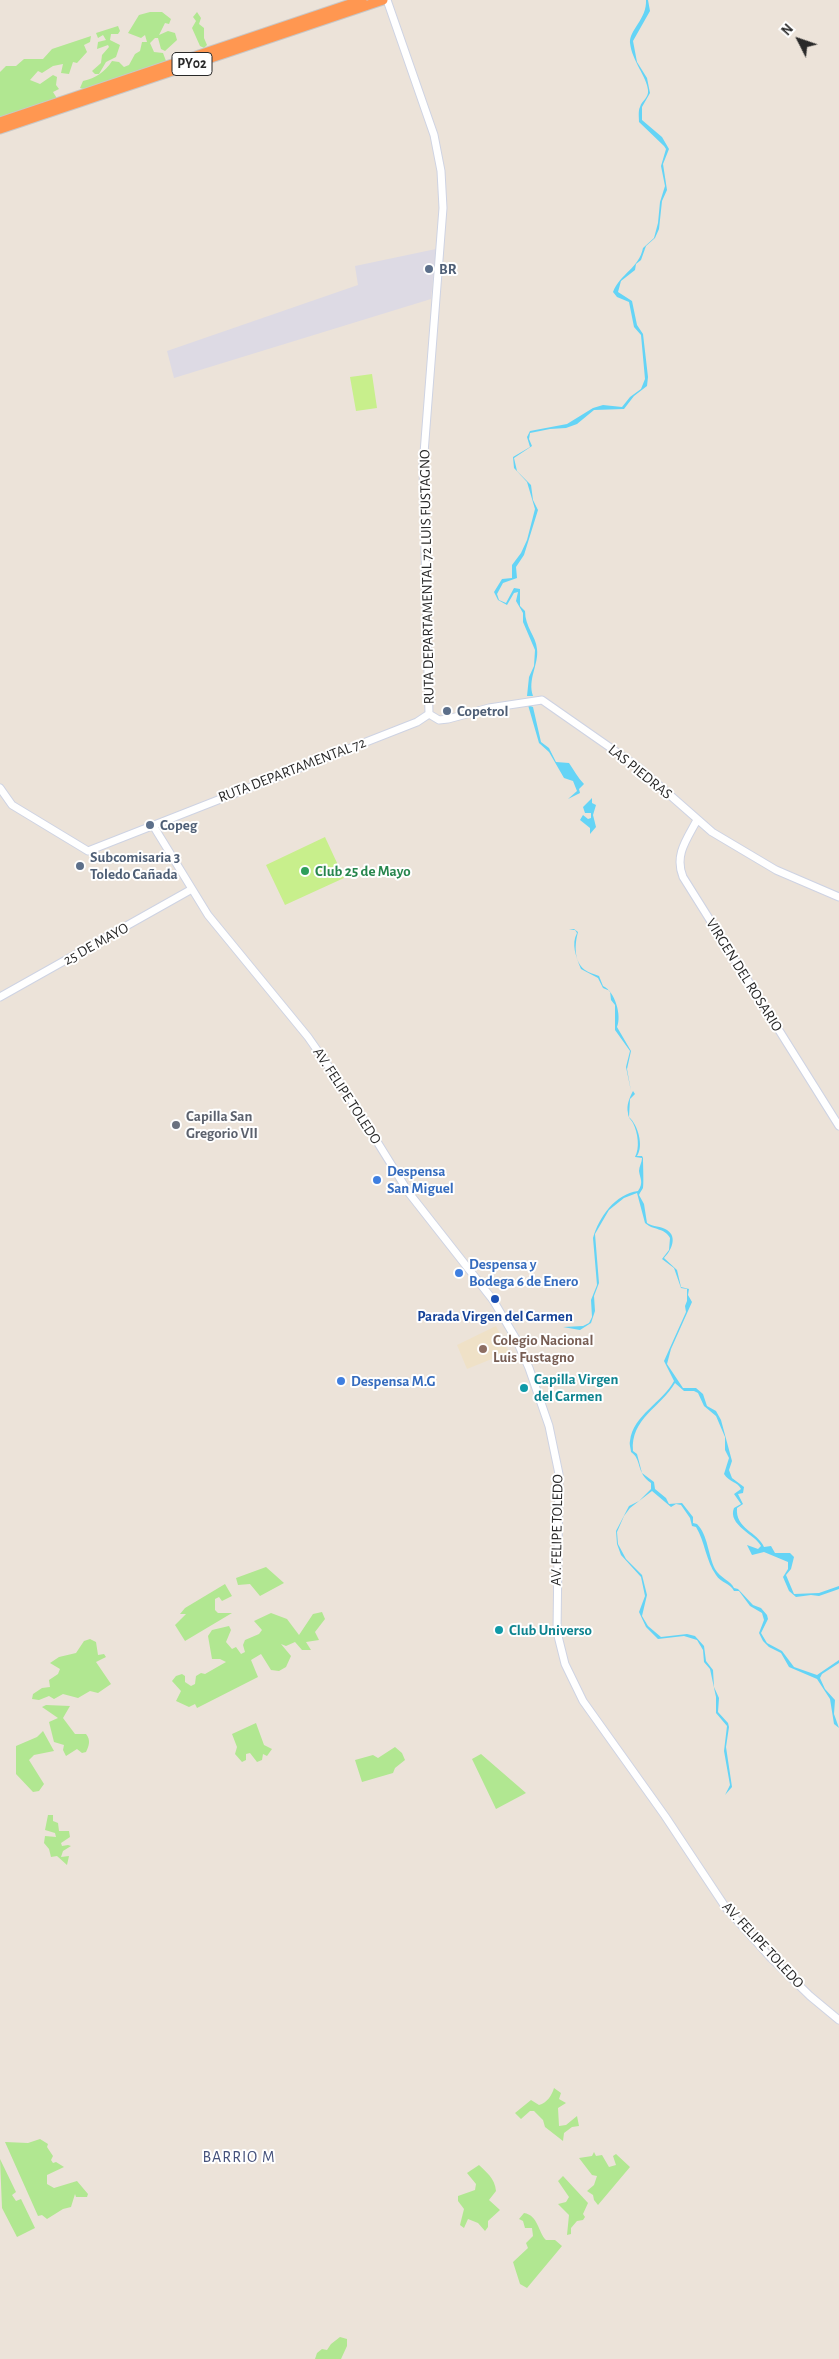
<!DOCTYPE html>
<meta charset="utf-8">
<style>
body{margin:0}
#map{position:relative;width:839px;height:2359px;overflow:hidden;background:#ece3d9;font-family:"Alegreya Sans",sans-serif}
canvas{display:block}
.north{position:absolute;left:774px;top:15px;width:50px;height:50px;-webkit-text-stroke:4px #fff;paint-order:stroke;rotate:311deg;font-size:14px;font-weight:700;line-height:20px;text-align:center;color:#292929}
.north::after{content:'';display:block;margin:auto;width:18px;height:22px;background:#292929;clip-path:polygon(50% 0,100% 100%,50% 72%,0 100%)}
</style>
<div id="map">
<canvas width="839" height="2359"></canvas>
<div class="north">N</div>
</div>
<script>
const context = document.querySelector('canvas').getContext('2d');
context.lineJoin = 'round';
function fill(path, color) { context.fillStyle = color; context.fill(path, 'evenodd'); }
function strokePath(path, color, width, dash) { context.strokeStyle = color; context.lineWidth = width; context.lineCap = dash ? 'butt' : 'round'; context.setLineDash(dash || []); context.stroke(path); }
function drawText(font, color, halo, rows, align = 'center') {
  context.font = font + ' "Alegreya Sans",sans-serif'; context.lineWidth = 4; context.setLineDash([]); context.textBaseline = 'middle'; context.strokeStyle = halo; context.fillStyle = color; for (const [text, x, y, turn = 0] of rows) {
    context.save(); context.translate(x, y); context.rotate((+turn || 0) * Math.PI / 180); context.textAlign = isNaN(turn) ? turn : align; if (halo) context.strokeText(text, 0, 0); context.fillText(text, 0, 0); context.restore();
  }
}
fill(new Path2D(`
 M436,249L431,299L174,378L167,351L358,285L355,266Z`), '#dddae4');
fill(new Path2D(`
 M496,1326L509,1352L467,1369L457,1345Z`), '#efe1c7');
fill(new Path2D(`
 M150,12H162L171,19L169,24L165,23L159,35L168,31L175,33L177,40L165,51L161,49L158,38H155L150,43L154,52L163,53L166,61L87,90L80,88L83,81C96,78 105,72 112,61L119,62L124,67L129,65L135,54L140,51L142,42H147L145,35L141,38L128,33L139,15Z
 M197,12L201,18L199,24L204,28V38L207,45L204,48L200,46L192,28L196,21L193,17Z
 M118,26L120,31L118,34H111L110,40L120,45L116,57L106,62L99,74H95L92,71L101,63L102,55L109,47L108,45L97,49L98,42L106,40L103,35L98,38L96,33Z
 M91,36L90,42L84,45L87,52L77,63L73,62L69,74L61,73L63,64L53,66L42,73L38,71L30,80L40,84L53,75L57,77L56,85L59,89L53,92L58,100L0,118V72L6,66H16L24,59H43L52,49Z
 M266,1567L284,1583L260,1596L250,1584L238,1585L236,1578Z
 M225,1584L232,1596L222,1601L219,1597L215,1599V1610L218,1613H232L185,1641L175,1625L186,1614H180L185,1608Z
 M322,1612L325,1619L315,1632L319,1640L306,1642L311,1650H302L295,1642L286,1646L281,1644L291,1656L286,1667L279,1671L271,1670L261,1654L251,1660L258,1677L197,1708L195,1704L189,1707L176,1701L181,1691L172,1681L176,1676L182,1674L185,1676V1682L191,1686L195,1684L196,1676L201,1673L205,1674L226,1662L220,1659H212L208,1636L212,1630L229,1626L231,1630L226,1642L232,1649L236,1647L241,1654L245,1652L243,1645L245,1640L259,1634L262,1630L254,1621L271,1613L287,1619L299,1635L313,1614Z
 M90,1639L96,1642L98,1655L104,1654L106,1657L96,1662L111,1684L98,1693L90,1691L78,1698L63,1694L54,1699L49,1696L39,1700L32,1699L33,1694L42,1688L50,1687L49,1680L58,1674L60,1669L50,1663L59,1657L76,1653L84,1641Z
 M46,1705L70,1706L63,1718L75,1734H86C91,1740 89,1746 86,1752L82,1753L77,1749L66,1756L63,1750L64,1745L54,1742L49,1722L58,1718L42,1707Z
 M256,1723L264,1745L272,1749L267,1756L263,1754L262,1760L257,1762L250,1753L246,1754V1760L242,1762L235,1754L237,1747L232,1734Z
 M43,1731L54,1751L34,1755L29,1760L44,1784L39,1791L33,1792L16,1774V1746L37,1737Z
 M395,1747L402,1753L405,1760L395,1768L393,1773L362,1782L355,1760L373,1755L378,1758Z
 M481,1754L526,1793L496,1809L472,1759Z
 M48,1815H53V1821L58,1823L59,1831H69L70,1837L61,1843L62,1846L68,1845L71,1846L63,1851L61,1857L69,1856L67,1865L57,1856L51,1857L49,1849L44,1843L45,1836L56,1837L55,1833L45,1830Z
 M554,2088L561,2093L559,2099L566,2103L558,2108L559,2126L566,2125L577,2116L579,2126L572,2127L564,2133L563,2141L545,2127L543,2120L534,2111H530L521,2119L515,2113L531,2100L539,2105C547,2103 552,2095 554,2088Z
 M40,2139L48,2144L47,2147L53,2156L51,2160L53,2163L56,2162L64,2167L47,2175V2184L54,2188L77,2181L88,2194L87,2197H76L75,2194L71,2207L63,2209L47,2219L42,2215L38,2216L5,2142L28,2143Z
 M594,2152L596,2156L602,2155L609,2167L616,2165L613,2156L616,2154L630,2167L598,2205L594,2200L593,2195L587,2191L594,2185L597,2176L592,2175L579,2158L592,2156Z
 M0,2159L16,2192L12,2195L16,2201L21,2199L35,2228L17,2237L2,2208Z
 M479,2165C486,2172 495,2178 496,2191L489,2200L500,2210L488,2221V2227L485,2231L478,2223L468,2219L464,2228L460,2225L464,2209L458,2201V2196L475,2190L476,2184L467,2173Z
 M563,2176L588,2203L583,2214L585,2217L583,2220L577,2221L571,2228V2234L567,2235L569,2215L558,2204L566,2202L569,2197L558,2181Z
 M524,2213C538,2215 538,2232 546,2240H555L562,2246L527,2288L520,2284L513,2262L528,2248L526,2243L533,2236L532,2228H525L523,2221L519,2219Z
 M340,2337L347,2339V2346L341,2359H315L317,2353L322,2349L327,2350L331,2344Z`), '#b1e791');
fill(new Path2D(`
 M372,374L377,408L356,411L350,377Z
 M325,837L344,878L285,905L266,865Z`), '#c8ef8c');
fill(new Path2D(`
 M646,0H648L650,11L633,41L637,62L647,78L650,93L642,107V120L662,137L669,149L663,164L667,190L662,201L659,229L655,238L646,246L641,260L636,264L635,270L621,281L618,292L632,301L637,325L643,334L648,377L647,386L634,396L624,409L594,410L577,424L566,428L550,429L530,433L529,439L532,446L514,458L517,471L531,485L533,500L538,510L524,555L516,567L517,578L503,583L497,594L499,600L506,603L514,588L520,589V606L525,611C525,627 536,636 537,649C539,664 527,680 533,696H527L529,677L534,666L535,650L523,622V613L516,601L518,592L514,593L507,605L498,600L494,592L502,579L512,578V565L521,553L527,540L535,509L527,482L514,468L513,457L530,447L527,437L530,431L567,424L593,408L603,405L622,407L630,397L641,389L645,379L641,335L634,327L629,302L617,297L613,292C620,274 639,268 643,248L654,238L658,223L660,202L665,186L661,166L666,149L664,146L639,122C639,117 638,111 640,107C642,100 649,98 648,90C647,77 632,61 630,43C629,30 647,19 646,0Z
 M528,705L533,707L541,742L549,748L556,762L569,763C574,770 578,778 584,784L579,789L580,793L568,799L577,791L573,781L564,778L549,752L539,743Z
 M592,798V803L596,805L593,815L596,827L590,834V828L580,820L583,815L588,819L591,818V813H585L583,807Z
 M574,929L578,932C575,943 573,961 585,970C589,973 595,974 599,976L603,986C615,991 622,1016 617,1027L631,1051L627,1069L631,1091L626,1067L630,1051L615,1030V1005L611,1000L610,991L603,988L598,978L581,969C576,957 571,944 577,933L575,930H569Z
 M633,1091L635,1094L630,1099L629,1117C638,1125 644,1146 637,1156H642L643,1158C643,1163 644,1185 643,1188C642,1190 640,1192 639,1195L644,1204L647,1223C653,1227 661,1226 667,1230C678,1237 671,1251 664,1258L677,1270L681,1287L689,1289L688,1295L692,1302L671,1349L667,1364L683,1388H696L703,1394L707,1406L716,1411L721,1420L732,1461L729,1470L732,1478L744,1487L743,1493L738,1494L743,1504L737,1508C735,1529 758,1532 764,1547L771,1546L775,1553H790L794,1557L791,1569L786,1575L794,1594L819,1593L839,1586V1589L819,1596L811,1595L796,1597L789,1591L783,1577L788,1569V1562L764,1552L752,1555L747,1545L758,1549L761,1546C756,1535 727,1525 734,1508L741,1504L734,1494L741,1489C738,1482 729,1482 724,1474L729,1458L725,1450V1437L716,1416L704,1406L698,1393L694,1391H684L675,1383C661,1407 630,1419 633,1451L637,1454L642,1473L654,1482L655,1489L666,1498L669,1504L682,1503L693,1517V1523L697,1524C708,1535 708,1555 715,1569C720,1578 731,1581 734,1588L738,1589L753,1605L761,1608L767,1615L768,1619L761,1633L767,1643L782,1651L794,1667L817,1675L839,1660V1663L822,1674L820,1678L825,1689L835,1700L834,1714L839,1728L834,1724L830,1699L817,1679L789,1667L781,1653L769,1647L763,1641L759,1633L764,1620L762,1613L750,1606L739,1591H734C730,1583 721,1583 716,1575C706,1561 705,1542 696,1527L692,1526L690,1518L681,1505L676,1504L671,1507L652,1491L630,1508L624,1516L617,1532L618,1544L626,1559L642,1575L647,1595L642,1616L648,1626L661,1637L687,1634L695,1636L704,1646L706,1661L713,1670L714,1687L719,1698L718,1712L728,1723L729,1727L726,1747L732,1787L725,1795L730,1785L724,1751L727,1726L716,1713V1697L710,1669L704,1662L703,1650L697,1640L684,1636L658,1639L646,1627L639,1612L645,1596L641,1577L621,1555L617,1544L616,1531L629,1506L639,1501L651,1489V1483C636,1473 642,1459 631,1452C631,1449 629,1444 630,1441C633,1415 663,1402 674,1381L664,1361L686,1312L685,1306L687,1301V1289L681,1288L674,1268L662,1259L669,1250L670,1238C664,1227 654,1231 645,1223L637,1193L624,1198L609,1210L595,1234L599,1283L594,1296L595,1311L591,1323L580,1330L563,1327L583,1326L589,1323L592,1317L591,1300L597,1285L593,1238C599,1217 615,1194 638,1191C644,1182 640,1179 639,1171C639,1167 642,1162 642,1158L635,1157C640,1148 638,1133 633,1123C631,1119 628,1118 628,1113C626,1105 630,1097 633,1091Z`), '#64d4f6');
const secondary = new Path2D(`
 M387,0L434,135L441,171L443,208L423,466L429,714
 M429,714L439,720L448,719L489,708L542,700L638,767L712,832L776,870L839,897
 M0,788L12,805L88,851L417,722L429,714
 M697,820C687,839 674,855 683,877L839,1126
 M154,827L208,915L308,1037L345,1090L409,1193L493,1300L516,1339L529,1368L549,1426L559,1474L557,1632L565,1664L583,1701L665,1816L726,1908L770,1957L810,1996L839,2020
 M0,997L192,889`);
const highway = new Path2D(`
 M0,122L362,0
 M0,129L383,0`);
strokePath(secondary, '#ced3e3', 9);
strokePath(highway, '#c7c7c7', 11);
strokePath(secondary, '#fff', 7);
strokePath(highway, '#ff9751', 9);
for (const [x, y, r, color] of [
 [429,269,5,"#5c6f8a"],
 [447,711,5,"#5c6f8a"],
 [150,825,5,"#5c6f8a"],
 [80,866,5,"#5c6f8a"],
 [305,871,5,"#2e9e5b"],
 [176,1125,5,"#6b7280"],
 [377,1180,5,"#3f7fe0"],
 [459,1273,5,"#3f7fe0"],
 [495,1299,5,"#1a4fb4"],
 [483,1349,5,"#8d6e63"],
 [341,1381,5,"#3f7fe0"],
 [524,1388,5,"#0f9aa8"],
 [499,1630,5,"#0f9aa8"]
]) { const dot = new Path2D(); dot.arc(x, y, r, 0, 2 * Math.PI); context.fillStyle = color; context.fill(dot); strokePath(dot, '#fff', 2); }
for (const [x, y, w] of [
 [192,64,40]
]) { const box = new Path2D(); box.roundRect(x - w / 2, y - 11.5, w, 23, 4); context.fillStyle = '#fff'; context.fill(box); strokePath(box, '#292929', 1); }
drawText('bold 14px', '#292929', null, [
 ["PY02",192,64]
]);
drawText('bold 15px', '#4e5e75', '#fff', [
 ["BR",439,269],
 ["Copetrol",457,711],
 ["Copeg",160,825],
 ["Subcomisaria 3",90,857],
 ["Toledo Cañada",90,874]
], 'left');
drawText('15px', '#292929', '#fff', [
 ["RUTA DEPARTAMENTAL 72 LUIS FUSTAGNO",427,577,-91],
 ["RUTA DEPARTAMENTAL 72",292,770,-21],
 ["LAS PIEDRAS",640,772,39],
 ["25 DE MAYO",96,944,-29],
 ["VIRGEN DEL ROSARIO",744,975,58],
 ["AV. FELIPE TOLEDO",347,1096,57],
 ["AV. FELIPE TOLEDO",557,1530,-89],
 ["AV. FELIPE TOLEDO",763,1945,47]
]);
drawText('bold 15px', '#27864d', '#fff', [
 ["Club 25 de Mayo",315,871]
], 'left');
drawText('bold 15px', '#5b616d', '#fff', [
 ["Capilla San",186,1116],
 ["Gregorio VII",186,1133]
], 'left');
drawText('bold 15px', '#366cbe', '#fff', [
 ["Despensa",387,1171],
 ["San Miguel",387,1188],
 ["Despensa y",469,1264],
 ["Bodega 6 de Enero",469,1281],
 ["Despensa M.G",351,1381]
], 'left');
drawText('bold 15px', '#164399', '#fff', [
 ["Parada Virgen del Carmen",495,1316]
]);
drawText('bold 15px', '#785e54', '#fff', [
 ["Colegio Nacional",493,1340],
 ["Luis Fustagno",493,1357]
], 'left');
drawText('bold 15px', '#0d838f', '#fff', [
 ["Capilla Virgen",534,1379],
 ["del Carmen",534,1396],
 ["Club Universo",509,1630]
], 'left');
context.letterSpacing = '1px';
drawText('16px', '#46527c', '#fff', [
 ["BARRIO M",239,2157]
]);
context.letterSpacing = '0px';
</script>
